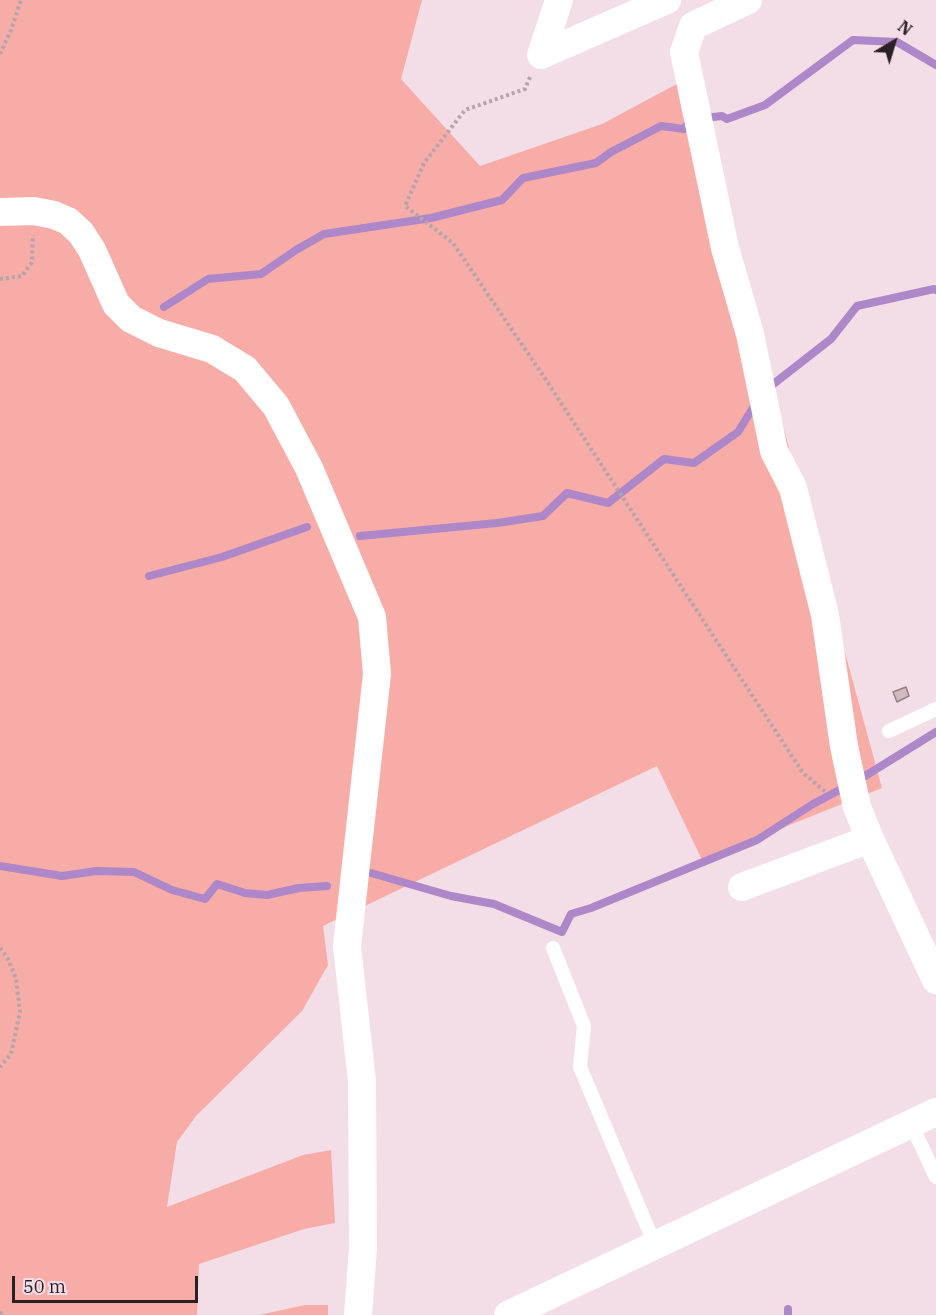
<!DOCTYPE html>
<style>
body{margin:0}
#map{position:relative;width:936px;height:1315px;overflow:hidden;background:#f3dee8;font-family:"IBM Plex Serif",serif}
canvas{display:block}
.north{position:absolute;left:864px;top:12px;width:60px;height:60px;-webkit-text-stroke:4px #f3dee8;paint-order:stroke;rotate:38deg;font-size:16px;font-weight:700;line-height:24px;text-align:center;color:#292125}
.north::after{content:'';display:block;margin:auto;width:21px;height:27px;background:#292125;clip-path:polygon(50% 0,100% 100%,50% 72%,0 100%)}
.scale{position:absolute;left:12px;top:1276px;width:186px;height:27px;box-sizing:border-box;border:3px solid #292125;border-top:0;padding-left:8px;font-size:18px;line-height:21px;white-space:nowrap;color:#292125;-webkit-text-stroke:4px #f3dee8;paint-order:stroke}
</style>
<div id="map">
<canvas width="936" height="1315"></canvas>
<div class="north">N</div>
<div class="scale">50 m</div>
</div>
<script>
const context = document.querySelector('canvas').getContext('2d');
context.lineJoin = 'round';
function fill(path, color) { context.fillStyle = color; context.fill(path, 'evenodd'); }
function strokePath(path, color, width, dash) { context.strokeStyle = color; context.lineWidth = width; context.lineCap = dash ? 'butt' : 'round'; context.setLineDash(dash || []); context.stroke(path); }
fill(new Path2D(`
 M0,0H422L401,79L480,166L602,124L688,78L882,788L702,860L657,766L323,926L328,965L302,1011L196,1116L177,1142L167,1207L303,1155L331,1150L335,1223L304,1229L199,1264L197,1315H0Z
 M305,1305H328V1315H259Z`), '#f8aca7');
strokePath(new Path2D(`
 M704,118L722,116L727,119L765,105L853,40L897,42L936,65
 M164,307L208,279L261,274L296,250L324,234L431,218L502,200L523,178L596,163L611,152L661,126L684,129L690,121
 M767,389L831,339L857,306L934,289L936,290
 M360,536L497,523L543,516L567,493L608,503L664,459L694,463L738,432L756,403
 M149,576L222,557L307,527
 M857,781L936,732
 M0,866L62,876L96,871L134,872L172,890L205,899L217,884L245,893L267,895L299,888L327,886
 M371,873L451,896L494,904L562,932L571,914L591,908L757,840L813,804L847,786
 M788,1309V1315`), '#ad87c7', 8);
const building = new Path2D(`
 M906,687L909,696L897,702L893,692Z`);
fill(building, '#d1babe');
strokePath(building, '#958084', 1.5);
strokePath(new Path2D(`
 M0,54L11,30L21,0
 M530,77L525,89L465,110L424,163L405,206L453,243L544,377L803,773L827,793
 M0,279L22,276L32,262L33,235
 M0,948L8,959L16,979L20,1012L11,1054L0,1067
 M0,1312L3,1315`), '#b5a4ac', 4, [3, 3]);
strokePath(new Path2D(`
 M889,731L936,709
 M553,948L584,1026L580,1067L655,1245
 M911,1124L936,1177`), '#fff', 14);
strokePath(new Path2D(`
 M748,0L693,26L684,52L725,248L750,334L774,451L793,488L825,615L844,746L857,807L870,839L936,980
 M541,55L667,0
 M541,55L559,0
 M0,212L34,211L54,215L68,221L81,233L92,250L116,304L131,319L159,333L212,349L245,369L276,406L309,468L372,617L377,674L347,946L362,1082L363,1248L358,1315
 M742,887L870,839
 M508,1315L936,1112`), '#fff', 28);
</script>
